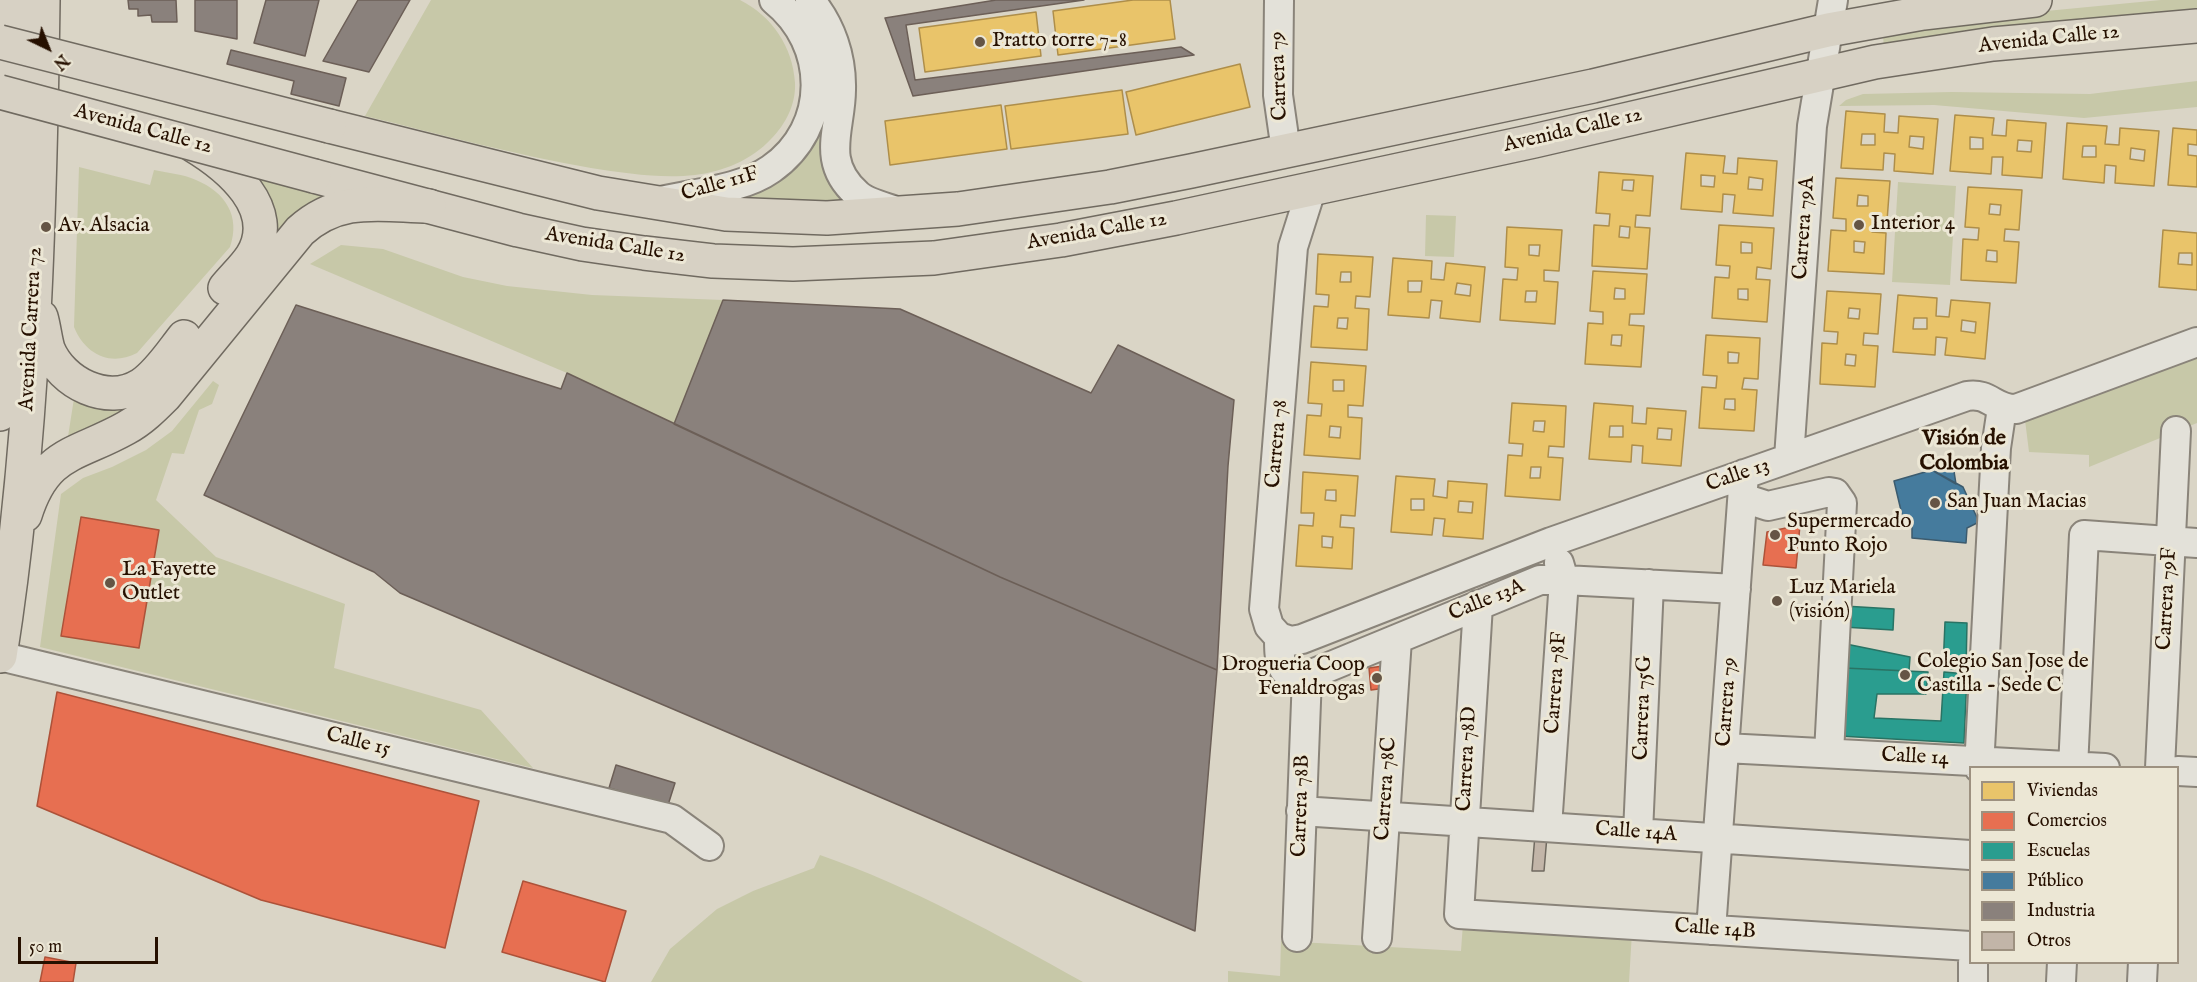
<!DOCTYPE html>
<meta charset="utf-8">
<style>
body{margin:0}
#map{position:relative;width:2197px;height:982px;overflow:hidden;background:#dad5c6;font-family:"IM FELL English",serif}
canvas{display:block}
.legend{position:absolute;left:1969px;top:766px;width:210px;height:198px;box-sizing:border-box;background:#ece7d5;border:2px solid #9d9180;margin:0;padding:8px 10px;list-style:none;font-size:18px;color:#261000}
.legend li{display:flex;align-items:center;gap:12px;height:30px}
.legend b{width:30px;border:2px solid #9d9180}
.north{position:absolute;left:18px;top:18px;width:60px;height:60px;-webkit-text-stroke:4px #ece7d5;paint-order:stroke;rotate:137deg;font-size:16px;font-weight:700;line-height:24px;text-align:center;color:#261000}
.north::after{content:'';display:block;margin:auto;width:21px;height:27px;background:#261000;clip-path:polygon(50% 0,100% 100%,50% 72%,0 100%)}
.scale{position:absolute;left:18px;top:937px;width:140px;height:27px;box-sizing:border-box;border:3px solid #261000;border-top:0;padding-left:8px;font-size:18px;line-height:21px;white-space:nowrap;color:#261000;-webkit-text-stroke:4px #ece7d5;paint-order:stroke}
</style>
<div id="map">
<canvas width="2197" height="982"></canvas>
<ul class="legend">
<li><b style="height:16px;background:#e9c46a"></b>Viviendas</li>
<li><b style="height:16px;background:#e76f51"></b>Comercios</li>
<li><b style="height:16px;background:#2a9d8f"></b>Escuelas</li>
<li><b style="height:16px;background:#457b9d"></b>Público</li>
<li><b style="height:16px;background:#8a817c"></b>Industria</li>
<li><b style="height:16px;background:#c2b5a8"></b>Otros</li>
</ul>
<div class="north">N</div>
<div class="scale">50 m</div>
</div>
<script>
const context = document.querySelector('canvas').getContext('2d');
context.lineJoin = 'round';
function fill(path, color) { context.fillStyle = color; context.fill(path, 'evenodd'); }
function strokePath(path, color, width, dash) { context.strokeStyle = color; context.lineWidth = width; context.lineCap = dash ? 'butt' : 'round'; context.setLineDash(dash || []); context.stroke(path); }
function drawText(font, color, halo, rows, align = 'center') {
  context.font = font + ' "IM FELL English",serif'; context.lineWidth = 6; context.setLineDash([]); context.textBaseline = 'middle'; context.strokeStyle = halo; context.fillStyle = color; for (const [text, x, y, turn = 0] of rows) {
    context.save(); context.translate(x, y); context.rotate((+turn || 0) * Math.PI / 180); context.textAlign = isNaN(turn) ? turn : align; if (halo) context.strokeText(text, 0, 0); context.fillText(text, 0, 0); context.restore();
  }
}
fill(new Path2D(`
 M431,0H740C772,16 793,47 795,83C796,104 786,124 771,139C752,160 722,172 695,175C661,179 624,173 591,168C515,155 440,134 365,116Z
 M786,0H799L849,202L720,199L814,124Z
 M2161,0H2197V16L1884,53L1883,32L1994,16Z
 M2197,81V107L2084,118L1934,105L1839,106L1846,100L1863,94L1952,92L2090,94Z
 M79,167L150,185L154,170C168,173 183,174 196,180C225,192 241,216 230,247L137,353C110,367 85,354 74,327Z
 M247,175L337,196L154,394L67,443L75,392L154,382L259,258Z
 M1898,182L1956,186L1950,285L1892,282Z
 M1426,215L1456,216L1454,257L1425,256Z
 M341,245L383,249L463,277L507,286L592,295L723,300L674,424L567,373L310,264Z
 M2197,357V423L2089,467V455L2029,452L2025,420Z
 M213,381L219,385L212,404L199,410L184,454L172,453L156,500L216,557L345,604L334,668L481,710L533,768L40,647L61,494L83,478L112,467L146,450L172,431Z
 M820,855C912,887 998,935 1083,982H651L670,949L717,909L753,891L814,868Z
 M1463,923L1632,932L1629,982H1228V971L1280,976L1281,941L1461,951Z`), '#c7c8a8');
const homes = new Path2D(`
 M1133,0H1170L1175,39L1058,55L1053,11Z
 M1036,12L1041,56L925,72L919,28Z
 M1240,64L1250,107L1136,135L1126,92Z
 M1122,90L1128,134L1011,149L1005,106Z
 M1001,105L1007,149L890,165L885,121Z
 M1846,111L1885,114L1884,132L1898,133L1899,116L1938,119L1933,174L1894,171L1895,154L1884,153L1883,170L1841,168ZM1862,134H1875V145H1861ZM1910,136L1924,137L1923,149L1909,147Z
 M1955,115L1994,118L1992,135L2006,136L2007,120L2046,123L2042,178L2002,175L2003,157H1992L1991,174L1950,171ZM1970,137L1983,138V149H1970ZM2018,140L2032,141L2031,152L2017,151Z
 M2067,123L2107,126L2105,144L2119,145L2120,128L2159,131L2154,186L2115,183L2116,166L2105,165L2104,183L2063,179ZM2083,146H2096V157H2082ZM2131,148L2145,150L2144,161L2130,159Z
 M2173,128L2197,130V145L2188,144V155L2197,156V187L2168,185Z
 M1686,153L1725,156L1723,173L1737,174L1738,158L1777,161L1773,216L1733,213L1735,195L1723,194L1722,212L1681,209ZM1701,175L1715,176L1714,187L1701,186ZM1749,177L1763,179L1762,190L1748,189Z
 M1599,172L1653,176L1650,216L1636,215L1635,227L1650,228L1647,269L1592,266L1594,225L1609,226L1610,214L1596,213ZM1623,180H1634L1633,191L1622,190ZM1620,226L1630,227L1629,238L1619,237Z
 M1836,178L1890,181L1887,221L1873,220L1872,232L1886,233L1884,274L1828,271L1831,230L1846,231V219L1833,218ZM1858,195L1868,196V206H1857ZM1854,241L1865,242L1864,253L1854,252Z
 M1968,187L2022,190L2019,230L2005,229L2004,241L2019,242L2016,283L1961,280L1963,239L1978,240L1979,228L1965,227ZM1990,204L2001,205L2000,215L1989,214ZM1987,250L1997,251V262L1986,261Z
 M1719,225L1774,228L1771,269L1757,267L1756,279L1770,280L1767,322L1712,318L1715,277L1729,278L1730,266L1716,265ZM1741,242L1752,243V253H1741ZM1738,289H1748V300L1738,299Z
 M1507,227L1562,230L1559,271L1544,270V281L1558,282L1555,324L1500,320L1503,279L1517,280L1518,268L1505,267ZM1529,245H1540L1539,256L1529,255ZM1526,291H1537L1536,302H1525Z
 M2163,230L2197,233V290L2159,287ZM2179,253H2192V265L2178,264Z
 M1318,254L1373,257L1370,297L1356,296L1355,308L1369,309L1367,350L1311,347L1314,306L1328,307L1329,295L1316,294ZM1341,272H1351V282H1340ZM1338,318H1348L1347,329L1337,328Z
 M1393,258L1432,261L1431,279L1444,280L1446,263L1485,267L1480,322L1440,318L1442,301L1431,300L1429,318L1388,315ZM1408,281H1422L1421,292H1408ZM1457,283L1471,285L1470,296L1455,294Z
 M1593,271L1647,274L1644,314H1630L1629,325L1644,326L1641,367L1585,364L1588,323L1603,324V312L1590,311ZM1615,288L1625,289V299H1614ZM1612,335H1622L1621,346L1611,345Z
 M1827,291L1881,294L1878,334L1864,333L1863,345L1878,346L1875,387L1820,384L1822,343L1837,344L1838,332L1824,331ZM1849,308L1860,309L1859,319L1848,318ZM1846,354L1856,355L1855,366L1845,365Z
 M1898,295L1937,298L1936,316L1949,317L1951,300L1990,303L1985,359L1945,355L1947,338L1936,337L1935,355L1893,352ZM1914,318H1927V329H1913ZM1962,320L1976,322L1975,333L1961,331Z
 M1706,335L1760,338L1758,379L1744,378L1742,389L1757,390L1754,431L1699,428L1702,387L1716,388L1717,376L1703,375ZM1728,352L1739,353L1738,363H1728ZM1725,399H1735V410L1724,409Z
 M1311,362L1366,366L1363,406L1348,405V417L1362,418L1360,459L1304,455L1307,415L1321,416L1322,404L1308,403ZM1333,380H1344V391H1333ZM1330,426L1341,427L1340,438L1329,437Z
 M1512,403L1566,406L1564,447L1549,446L1548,457L1563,458L1560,500L1505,496L1508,455L1522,456L1523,444L1509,443ZM1534,421H1545L1544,432L1533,431ZM1531,467H1541L1540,478H1530Z
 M1594,403L1633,406L1632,423L1646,424L1647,408L1686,411L1681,466L1642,463L1643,446L1632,445L1631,462L1589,459ZM1610,426H1623V437H1609ZM1658,428L1672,429L1671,440L1657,439Z
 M1303,472L1358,476L1355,516L1341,515L1340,527L1354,528L1352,569L1296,566L1299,525L1313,526L1314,513H1301ZM1326,490H1336V501L1325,500ZM1322,536L1333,537L1332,548L1322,547Z
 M1396,476L1435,479L1433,496L1447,498L1448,481L1487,484L1483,539L1443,536L1445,519L1434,518L1432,535L1391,532ZM1411,499H1424V510H1411ZM1459,501L1473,502L1472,513L1458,512Z`);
fill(homes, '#e9c46a');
strokePath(homes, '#ae8e4a', 1.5);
const shops = new Path2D(`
 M81,517L159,530L139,648L61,636Z
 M1800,525L1796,568L1763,565L1767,532Z
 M1383,666L1386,688L1371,690L1369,668Z
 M57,692L479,801L445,948L261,900L37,806Z
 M523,881L626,911L605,982L502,952Z
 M45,957L76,963L73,982H40Z`);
fill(shops, '#e76f51');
strokePath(shops, '#ad5239', 1.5);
const schools = new Path2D(`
 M1844,606L1894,609L1893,630L1843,627Z
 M1945,622L1967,623L1966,669H1943Z
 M1846,644L1910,657L1909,671L1844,668Z
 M1844,668L1928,672L1926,694H1877L1874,718L1941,721L1944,672L1967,674L1964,743L1839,736Z`);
fill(schools, '#2a9d8f');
strokePath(schools, '#297364', 1.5);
const public = new Path2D(`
 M1953,465L1956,484L1935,472Z
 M1932,470L1963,487L1979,522L1967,528L1966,543L1912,538V525L1903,519L1894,481Z`);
fill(public, '#457b9d');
strokePath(public, '#3c5b6e', 1.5);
const industry = new Path2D(`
 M128,0H176L177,22H152L151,15L138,16V9H129Z
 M195,0H237V39L195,31Z
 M266,0H319L305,56L254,43Z
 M358,0H410L369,72L323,61Z
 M996,0H1084L906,25L915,80L1181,47L1194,55L913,96L885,18Z
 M231,50L346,78L339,106L291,94L294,81L227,64Z
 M723,300L900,309L1091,393L1118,345L1234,400L1228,466L1217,670L1000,577L674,424Z
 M296,305L561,389L567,373L1000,577L1217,670L1195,931L400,593L374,572L204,495Z
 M616,765L675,783L668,805L609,788Z`);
fill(industry, '#8a817c');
strokePath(industry, '#6c5f57', 1.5);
const building = new Path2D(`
 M1535,835L1547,836L1544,871H1532Z`);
fill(building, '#c2b5a8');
strokePath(building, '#706a60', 1.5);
const minor = new Path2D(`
 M810,0C831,25 842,57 841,90C841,129 820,161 857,194C866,203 886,207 899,212
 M1279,0L1278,95L1286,151
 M661,201C695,193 743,189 771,169C831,127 829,44 774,0
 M1789,458L1812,126L1833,0
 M1743,498L1768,506L1829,492L1835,493L1842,503L1829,753
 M1478,605L1459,914L1970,946
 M1279,637L1291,641L1302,639L1551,542L1967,396C1989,392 1995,410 2016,409L2197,342
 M1279,637C1279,659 1279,680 1307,676L1540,580H1564L1736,589
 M1279,637L1269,626L1264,609L1293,247L1312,187
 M0,656L672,819L709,846
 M1725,748L2105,768
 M1979,768L1996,448L2002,408
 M2073,768L2084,535L2197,543
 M2160,768L2176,431
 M2178,771L2197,772
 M1301,811L1970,855
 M1547,827L1564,580L1559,563
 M1638,833L1649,584
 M1711,930L1744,474
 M1297,937L1307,676
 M1377,938L1397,639
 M1973,982V962
 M2061,982L2062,962
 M2142,982L2143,962`);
const major = new Path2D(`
 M329,126L598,193L726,214L827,218L958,209L1110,187L1191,171L1593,86L1828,30L1923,13L2035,0
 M314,176L518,230L582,244L644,253L713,261L793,264L934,258L1061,240L1176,218L1534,141L1875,62L1993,44L2197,26`);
const highway = new Path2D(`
 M193,145C228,166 281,209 252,256C245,267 234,277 225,288
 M41,317C44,327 45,339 48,349C62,383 107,406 141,385C158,374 172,352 184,337
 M0,414L12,214L15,0
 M25,515C45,451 76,456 126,428C141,420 153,408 165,396L300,231C340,195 379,205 429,206
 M0,656C34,439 40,219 43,0`);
strokePath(minor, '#8a847a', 32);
strokePath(major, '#706a60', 36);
strokePath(highway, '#706a60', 36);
strokePath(minor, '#e3e1d9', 28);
strokePath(major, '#d7d1c4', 33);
strokePath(highway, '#d7d1c4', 33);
const majorBridge = new Path2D(`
 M0,42L329,126
 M0,92L314,176`);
strokePath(majorBridge, '#706a60', 36, []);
strokePath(majorBridge, '#d7d1c4', 33);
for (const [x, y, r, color] of [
 [980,42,6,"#655545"],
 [1859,225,6,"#655545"],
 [46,227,6,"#655545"],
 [1935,503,6,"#655545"],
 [1775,535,6,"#655545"],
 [110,583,6,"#655545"],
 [1777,601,6,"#655545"],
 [1905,675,6,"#655545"],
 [1377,678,6,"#655545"]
]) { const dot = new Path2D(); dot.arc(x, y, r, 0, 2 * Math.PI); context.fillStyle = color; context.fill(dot); strokePath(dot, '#ece7d5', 2); }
drawText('21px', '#261000', '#ece7d5', [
 ["Avenida Calle 12",2049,40,-6],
 ["Carrera 79",1280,76,-92],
 ["Avenida Calle 12",143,130,15],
 ["Avenida Calle 12",1573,131,-13],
 ["Calle 11F",720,185,-16],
 ["Carrera 79A",1805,228,-86],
 ["Avenida Calle 12",1097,232,-10],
 ["Avenida Calle 12",615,246,9],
 ["Avenida Carrera 72",32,329,-87],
 ["Carrera 78",1278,444,-85],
 ["Calle 13",1738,476,-19],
 ["Carrera 79F",2168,599,-87],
 ["Calle 13A",1487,601,-22],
 ["Carrera 78F",1557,683,-86],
 ["Carrera 79",1728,702,-86],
 ["Carrera 75G",1644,708,-88],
 ["Calle 15",358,743,14],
 ["Calle 14",1915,758,3],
 ["Carrera 78D",1468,759,-87],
 ["Carrera 78C",1387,789,-86],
 ["Carrera 78B",1302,806,-88],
 ["Calle 14A",1636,833,4],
 ["Calle 14B",1715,930,4]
]);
drawText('21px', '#261000', '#ece7d5', [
 ["Pratto torre 7-8",992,42],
 ["Interior 4",1871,225],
 ["Av. Alsacia",58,227],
 ["San Juan Macias",1947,503],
 ["Supermercado",1787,523],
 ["Punto Rojo",1787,547],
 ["La Fayette",122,571],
 ["Outlet",122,595],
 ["Luz Mariela",1789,589],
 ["(visión)",1789,613],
 ["Colegio San Jose de",1917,663],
 ["Castilla - Sede C",1917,687],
 ["Drogueria Coop",1365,666,"right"],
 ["Fenaldrogas",1365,690,"right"]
], 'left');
drawText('bold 22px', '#261000', '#ece7d5', [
 ["Visión de",1964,439],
 ["Colombia",1964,464]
]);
</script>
